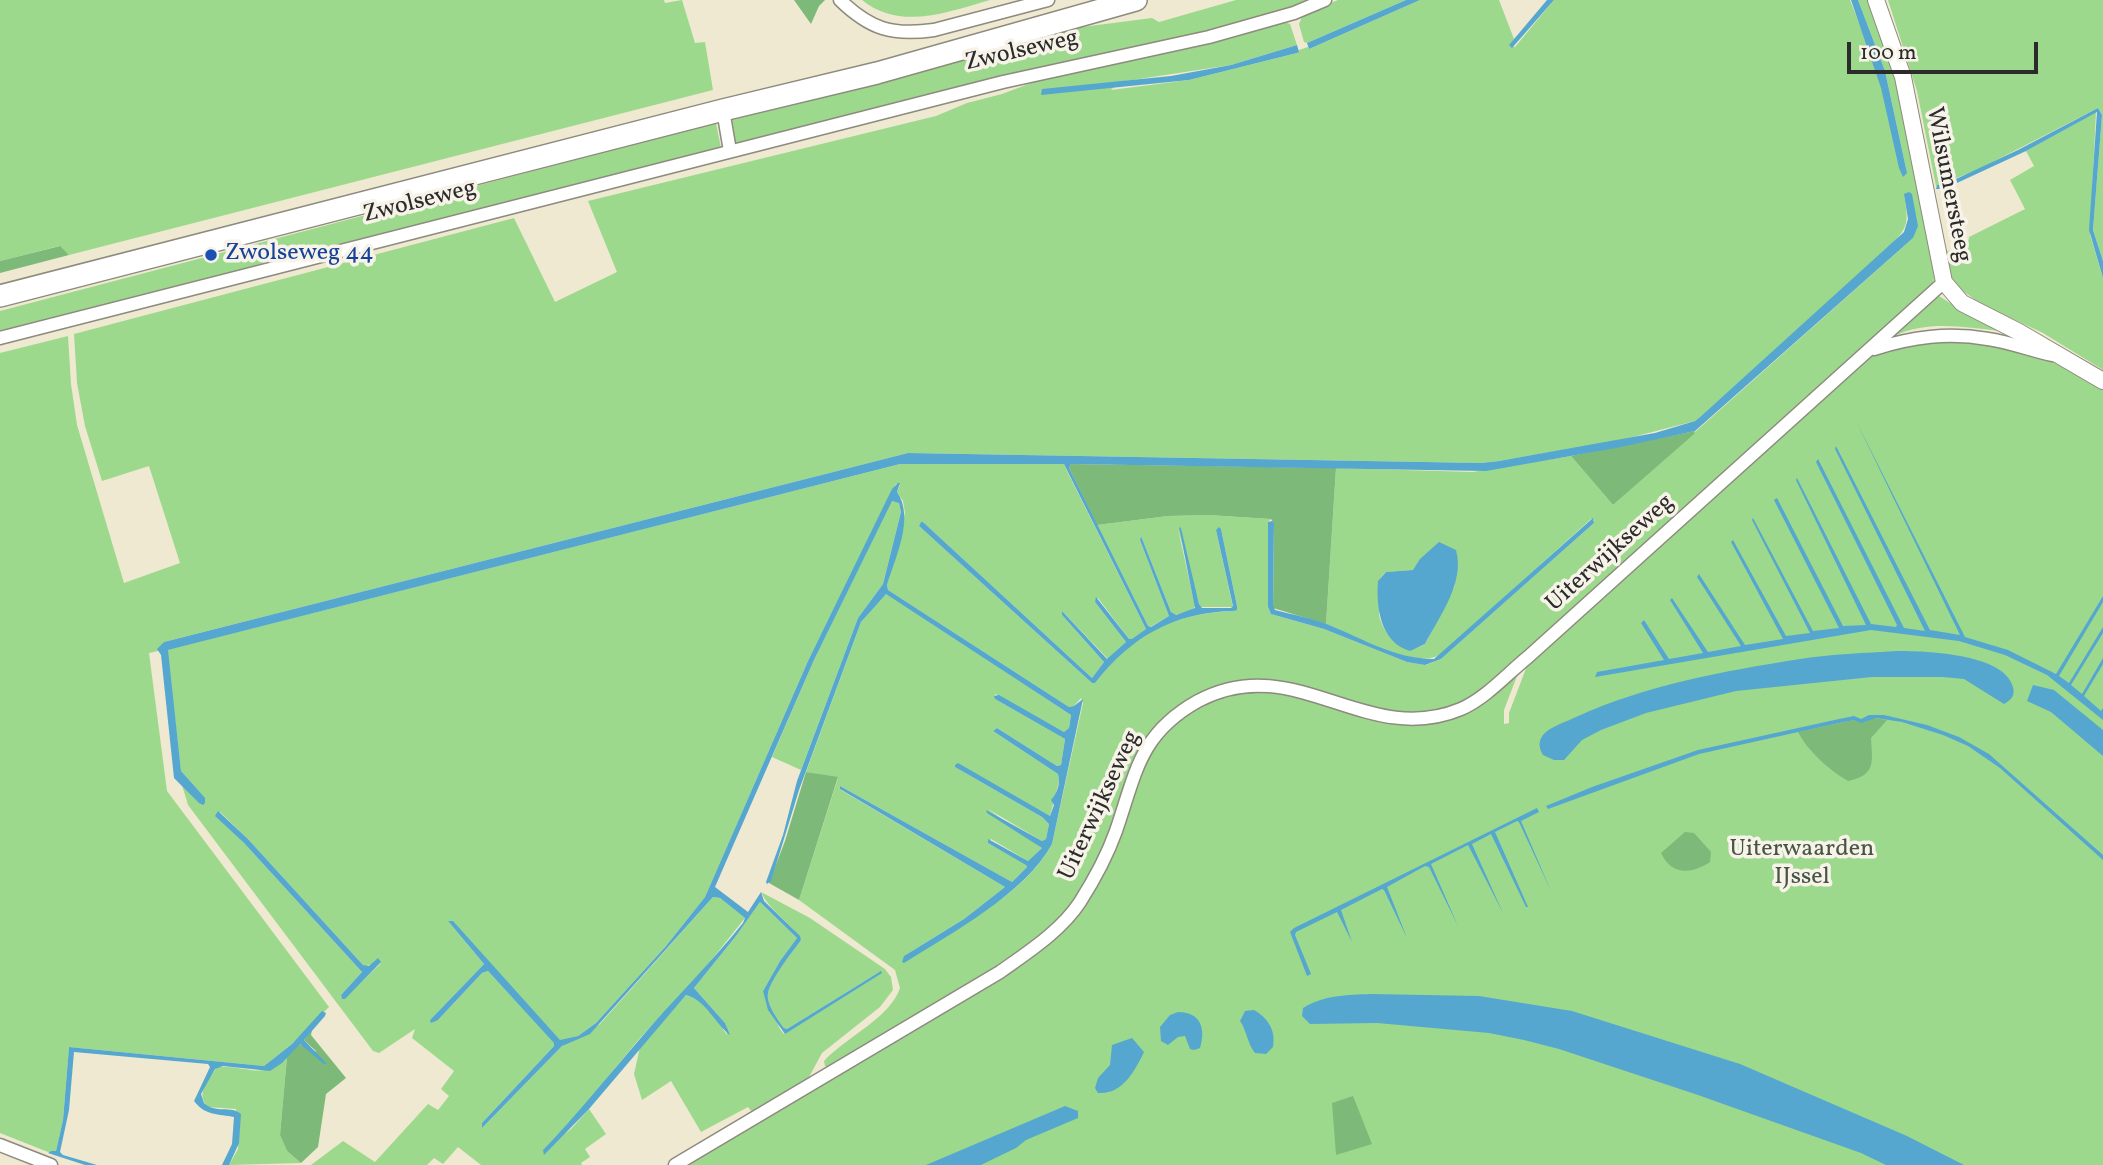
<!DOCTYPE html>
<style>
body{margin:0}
#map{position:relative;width:2103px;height:1165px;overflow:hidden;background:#efe9d1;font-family:Vollkorn,serif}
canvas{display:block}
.scale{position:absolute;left:1847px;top:42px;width:191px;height:32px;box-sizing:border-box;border:4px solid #2b2b2b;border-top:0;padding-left:9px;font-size:21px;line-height:24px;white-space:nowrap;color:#2b2b2b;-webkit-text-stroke:5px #f7f3e8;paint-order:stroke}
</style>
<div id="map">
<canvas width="2103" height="1165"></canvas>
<div class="scale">100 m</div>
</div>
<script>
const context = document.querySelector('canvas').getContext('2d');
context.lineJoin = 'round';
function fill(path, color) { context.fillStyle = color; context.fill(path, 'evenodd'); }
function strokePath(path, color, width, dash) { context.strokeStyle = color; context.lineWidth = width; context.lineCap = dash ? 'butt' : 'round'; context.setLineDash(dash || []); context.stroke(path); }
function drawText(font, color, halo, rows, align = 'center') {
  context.font = font + ' Vollkorn,serif'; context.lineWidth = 7; context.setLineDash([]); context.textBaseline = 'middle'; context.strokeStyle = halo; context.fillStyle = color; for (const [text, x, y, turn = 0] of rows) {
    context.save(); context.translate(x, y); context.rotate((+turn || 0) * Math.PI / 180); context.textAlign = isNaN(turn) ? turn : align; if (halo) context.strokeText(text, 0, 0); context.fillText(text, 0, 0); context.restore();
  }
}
fill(new Path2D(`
 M0,0H664L665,3L682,0L695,43L705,42L713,90L69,255L59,246L0,261Z
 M862,0H990C948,12 900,31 862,0Z
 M1236,0H1313L1272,16L736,144L730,119L1051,31L1152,18L1159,22Z
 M1338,0H1406L1307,43L1304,42L1299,24L1303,14Z
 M1420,0H1499L1514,39L1510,45L1515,47L1554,0H1850L1873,59L1907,173L1885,71L1858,0H1871L1891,55L1935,275L1933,283L1528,653L1465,703L1412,716L1237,685L1156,731L1115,826L1076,901L1057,921L1015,956L831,1070L825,1066L824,1061C846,1037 890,1018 900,988L895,970L799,900L838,778L806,772L861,622L884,595L887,594L1071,715L1069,728L1064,732L995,694V699L1065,739L1061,765L1057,766L997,728L993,731L1058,774L1060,777L1050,816L955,767L1042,817L1049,824L1046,839L1042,841L988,809L1042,848L1028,861L991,839L988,843L1026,864L1027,867L1012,882L840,786L841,790L1005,887L964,919L904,956C953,932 1026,894 1052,844L1083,703L1081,698L1074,706L1069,707L888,590L887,585L905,513L903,501L897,492L900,485L896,484L808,661L705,897L666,946L596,1023L578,1036L560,1041L453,922L448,921L484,964L430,1020H438L482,973L488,971L554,1042V1046L482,1123V1128L562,1046L600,1024L713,897L720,898L745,918L697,978L639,1039L574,1118L543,1150L571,1129L589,1109L606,1134L585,1149L590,1157L581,1163L582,1165H481L458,1147L443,1164L434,1158L427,1165H311L343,1141L375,1162L428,1104L438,1110L449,1096L441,1089L454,1071L412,1038L415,1029L379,1053L373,1051L188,805L182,785L203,804L205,803L181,771L167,650L900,464L1057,463L1064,464L1067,471L1146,629L1132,640L1129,639L1098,598L1095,602L1126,642L1108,659L1062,611V615L1104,662L1092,678L923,522H921L919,526L1092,683H1095C1133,634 1171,614 1233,611L1237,606L1221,529L1216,530L1233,607H1200L1178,529L1195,606L1193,610L1175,615L1171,612L1141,536L1140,540L1169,616L1150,627L1148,626L1097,525L1168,516L1208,515L1271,519L1268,522V607L1271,614L1324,629L1407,662L1426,665L1441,659L1594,523V520L1591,519L1440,655C1414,669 1352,635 1326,624L1336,468L1473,472L1571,456L1613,505L1913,238L1904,194C1908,221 1910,226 1890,246L1700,417L1695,421L1621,440L1499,461L1481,463L908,453L164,642L158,651L149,653L167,791L329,1007L292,1044L264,1066L69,1047L63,1120L56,1151L48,1152L0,1133V353L68,336L71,384L77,425L124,583L180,563L149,466L102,481L85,426L77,383L74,334L514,218L555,302L617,272L588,201L936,116L967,103L1002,94L1050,76L1282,21L1290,24L1297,45L1231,65L1119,82L1111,90L1189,80L1297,53L1299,50L1308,47L1309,49ZM1416,566L1455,585L1425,644C1404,657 1387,639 1380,619C1378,613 1380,608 1380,602C1379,590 1375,581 1386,572L1414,570ZM220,812L248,839L363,965L365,966L381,963L345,998L342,999L341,995L362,972L244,843L216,816Z
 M1888,0H2103V261L2093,230L2102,115L2098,108L1979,169L1936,186L1917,91Z
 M2096,112L2090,235L2103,278V370L2043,333L1981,304L1963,291L1949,275L1943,253L1968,243L1969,237L2025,209L2010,180L2034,166L2026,151Z
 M716,123L721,148L0,333V311Z
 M1939,296L1972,317L2000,331C1964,327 1927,320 1894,336L1932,299Z
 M1914,340C1965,340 2030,343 2075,368C2085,374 2094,381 2103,387V1165H684L1005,968L1088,892L1154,742L1198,705L1252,689L1432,721L1517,676L1504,710V724L1509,723V713L1530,658L1857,366L1877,353Z
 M891,501L899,502L901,512L883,584L858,618L801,770L772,757L814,660Z
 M761,892L810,918L885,969L891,977L893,990L880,1007L822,1053L808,1079L753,1113L748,1107L701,1132L671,1081L642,1100L634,1074L640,1047L686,995C703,999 718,1021 727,1035L725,1023L694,988L736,936L760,902L797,938L780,961L763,991L780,1029L784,1034L881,971L787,1029L784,1028C778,1020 766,1004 768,993C771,979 792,951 801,940C790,922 769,910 761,892Z
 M287,1057L280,1135L287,1151L301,1163L229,1165L238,1149L236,1109L208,1107C195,1094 208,1080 217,1067C244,1064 265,1082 287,1057Z`), '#9cd98d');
fill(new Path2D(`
 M794,0H825L819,6L811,24Z
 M60,246L69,255L0,273V261Z
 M1695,431L1694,434L1613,505L1571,456Z
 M1071,464L1336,468L1326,624L1273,608L1274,524L1271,519L1208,515L1168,516L1097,525L1069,468Z
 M1873,718L1887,720L1871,738C1872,761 1877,775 1848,781C1829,770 1808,751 1798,732L1854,720L1864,722Z
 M806,772L838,777L799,900L769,883L785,841Z
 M1685,832L1694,833L1711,852L1710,862C1691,874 1672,876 1661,853Z
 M312,1030L311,1035L346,1078L326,1094L318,1147L301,1163L287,1151L280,1135L287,1057L299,1044L317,1052L304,1040Z
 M1353,1096L1372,1144L1336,1155L1332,1103Z`), '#7db978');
fill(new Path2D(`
 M1406,0H1420L1309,49L1307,43Z
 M1547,0H1554L1512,48L1509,45Z
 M1851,0H1858L1885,71L1907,173L1903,177L1899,168L1881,88Z
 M1297,45L1299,52L1297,53L1189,80L1041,95L1042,89L1171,76L1231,65Z
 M2098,108L2102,115L2093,230L2103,261V278L2089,230L2097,112L2026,151L1944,189H1936L1937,185H1943L2018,150Z
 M1909,192L1912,194L1918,226L1913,238L1695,431L1616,448L1486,471L1071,464L1069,468L1148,626L1151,627L1169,616L1140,540L1141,536L1171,612L1176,615L1195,608L1179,527L1181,528L1199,604L1202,608H1231L1233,606L1216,530L1219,527L1221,529L1237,606V610L1233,611C1173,613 1132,636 1095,683H1092L919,526L921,522H923L1092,678L1104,662L1062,615V611L1107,659L1126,642L1095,602L1096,597L1129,639H1132L1146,629L1064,464H900L168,650L181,771L205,798V803L203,805L199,803L174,778L161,655L157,649L164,642L908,453L1481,463L1499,461L1655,433L1695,421L1700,417L1904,232L1908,219L1904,194Z
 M1856,421L1965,637L2008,650L2056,674L2103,596V602L2059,676L2069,683L2103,627V633L2071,685L2082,694L2103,658V664L2084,696L2101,711L2103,708V720L2047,675L2005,655L1959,641L1871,630L1595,677L1597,672L1664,660L1641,623L1644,620L1669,659L1703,653L1670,600L1672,598L1708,652L1741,646L1697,577L1699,574L1745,645L1783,639L1731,542L1733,540L1786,636L1810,633L1752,520L1753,518L1813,631L1839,628L1774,500L1777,498L1843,626L1866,625L1796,480L1797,478L1871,624L1896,627L1897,625L1816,462L1818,459L1904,628L1925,631L1835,449L1836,446L1930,630L1960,635Z
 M898,483H900L897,492C915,518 895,558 887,585L888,590L1069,707L1074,706L1083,699L1052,844C1026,893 950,934 904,963L902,962L904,956L964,919L1005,887L840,789V786L1012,882L1027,867L1026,865L988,843V839L1028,861L1042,848L987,813L986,810L1042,841L1046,839L1049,824L1042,817L955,767V765L958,763L1050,816L1054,805L1051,800C1057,794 1061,782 1058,774L993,731L997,728L1057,766L1061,765L1065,739L995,699L994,696L999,695L1064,732L1069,728L1071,715L886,594L861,622L799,790L771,881L767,884L766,882L783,835L797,781L858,618L883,584L901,512L899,503L892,501L814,660L715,887L748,912L761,892L764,901L800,936L801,940C792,952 771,979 768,993C766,1004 778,1020 784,1028L787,1029L881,971L882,973L785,1034L768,1010L763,991L780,961L797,938L760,902L736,936L694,988L725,1023L730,1035C716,1025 706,1000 686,995L589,1109L544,1155L543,1150C577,1115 607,1077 639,1040C673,1000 710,964 743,923L745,918L720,898L713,897L590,1034L562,1046L482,1128V1123L554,1046V1043L488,971L482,973L438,1020L431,1023L430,1020L484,964L448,921H453L560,1040L578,1036L596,1023L666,946L705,897L808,661L892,489Z
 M1593,518L1594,523L1441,659L1425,665L1407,662L1324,629L1271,614L1268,607V522L1272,521L1274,523L1273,605L1275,610C1293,615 1312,618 1329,625C1363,639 1396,659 1434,659Z
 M1439,542L1456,550C1465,583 1440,615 1425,644L1410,651C1380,642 1376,607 1378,581L1386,572L1413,570L1420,559Z
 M1897,651C1924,651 2004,653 2013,687C2015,696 2012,699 2004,704L1964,679L1943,677H1872L1736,691L1646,713L1601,730L1582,740L1564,760H1554L1543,755C1539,748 1538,742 1543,735C1551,726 1566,722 1576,717C1646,685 1724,671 1800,659C1832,654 1864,653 1897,651Z
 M2033,685L2054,690L2103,730V756L2051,712L2027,701Z
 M1869,715H1884L1927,725L1959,737L1989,754L2103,855V860L2000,768L1968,746L1943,735L1902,722L1876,718L1861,723L1854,720L1839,723L1699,754L1548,809L1546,806L1592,787L1698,750L1839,719L1854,716L1861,719Z
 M1537,808L1539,812L1521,821L1551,891L1519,822L1517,821L1495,832L1528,907H1526L1491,834L1472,844L1503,913L1468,845L1431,864L1458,926L1429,867L1425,866L1387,887L1407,938L1384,890L1382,889L1341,910L1352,942L1337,912L1296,932L1295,935L1311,974L1307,976L1290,932L1294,928Z
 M218,811L248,839L363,965L369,966L378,958L381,962L345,999H342L341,995L362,972L244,843L215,816Z
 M1371,994L1479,996L1572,1011L1740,1064L1907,1136L1964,1165H1886L1861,1153L1698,1095L1559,1049L1524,1040L1489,1033L1377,1023L1310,1024L1302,1016L1303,1008C1324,995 1347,995 1371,994Z
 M1254,1010C1268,1018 1276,1030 1273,1047L1266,1054L1255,1053C1247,1043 1247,1031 1240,1021L1245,1011Z
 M322,1011L326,1013L325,1016L304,1040L326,1063L325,1065L300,1044L282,1063L270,1071L223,1066L215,1069L201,1094L204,1103C215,1114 231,1105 241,1114L239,1143L229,1165H222L232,1144L234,1117C219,1114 205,1116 194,1101L210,1067L208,1064L74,1052L69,1110L60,1152L63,1155L97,1165H85L48,1153L51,1151H56L63,1120L69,1047L264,1066L292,1044Z
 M1178,1012C1201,1012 1206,1029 1200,1048L1194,1050L1190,1049L1185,1036L1178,1037L1168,1045L1161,1041L1160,1027L1170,1015Z
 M1132,1038L1144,1052C1135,1071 1122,1095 1098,1093L1095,1088L1098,1078L1110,1065L1112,1045Z
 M1065,1106L1078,1111V1118L1026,1140L1016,1148L981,1165H926Z`), '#55a7d0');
const minor = new Path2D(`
 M840,0C870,29 892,36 934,30L1048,0
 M723,110L730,151
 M0,338L1003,82L1209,37L1294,13L1325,0
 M1874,349C1912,337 1948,332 1988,339C2009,342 2030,350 2052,355
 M0,1145L51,1165
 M675,1165L1000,972C1028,952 1061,931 1080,902C1094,880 1107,856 1116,831C1136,773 1139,734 1198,701C1295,649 1365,749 1461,709C1486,698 1507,674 1528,657L1944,282`);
const tertiary = new Path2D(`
 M1876,0L1903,77L1944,282L1962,303L2019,332L2103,381`);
const primary = new Path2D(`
 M0,296L723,110L877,73L1136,0`);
strokePath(minor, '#8d8a7e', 15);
strokePath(tertiary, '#8d8a7e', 18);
strokePath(primary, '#8d8a7e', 24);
strokePath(minor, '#fff', 12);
strokePath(tertiary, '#fff', 16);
strokePath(primary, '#fff', 21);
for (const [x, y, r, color] of [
 [211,255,7,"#1a4fb4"]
]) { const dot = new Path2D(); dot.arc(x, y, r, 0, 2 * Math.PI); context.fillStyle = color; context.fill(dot); strokePath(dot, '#f7f3e8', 2.5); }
drawText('24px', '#2b2b2b', '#f7f3e8', [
 ["Zwolseweg",1022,52,-13],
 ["Wilsumersteeg",1947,185,79],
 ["Zwolseweg",420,203,-14],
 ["Uiterwijkseweg",1611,554,-42],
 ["Uiterwijkseweg",1101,806,-65]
]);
drawText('24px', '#164399', '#f7f3e8', [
 ["Zwolseweg 44",225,255]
], 'left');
drawText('24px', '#475644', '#f7f3e8', [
 ["Uiterwaarden",1802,851],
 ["IJssel",1802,879]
]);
</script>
